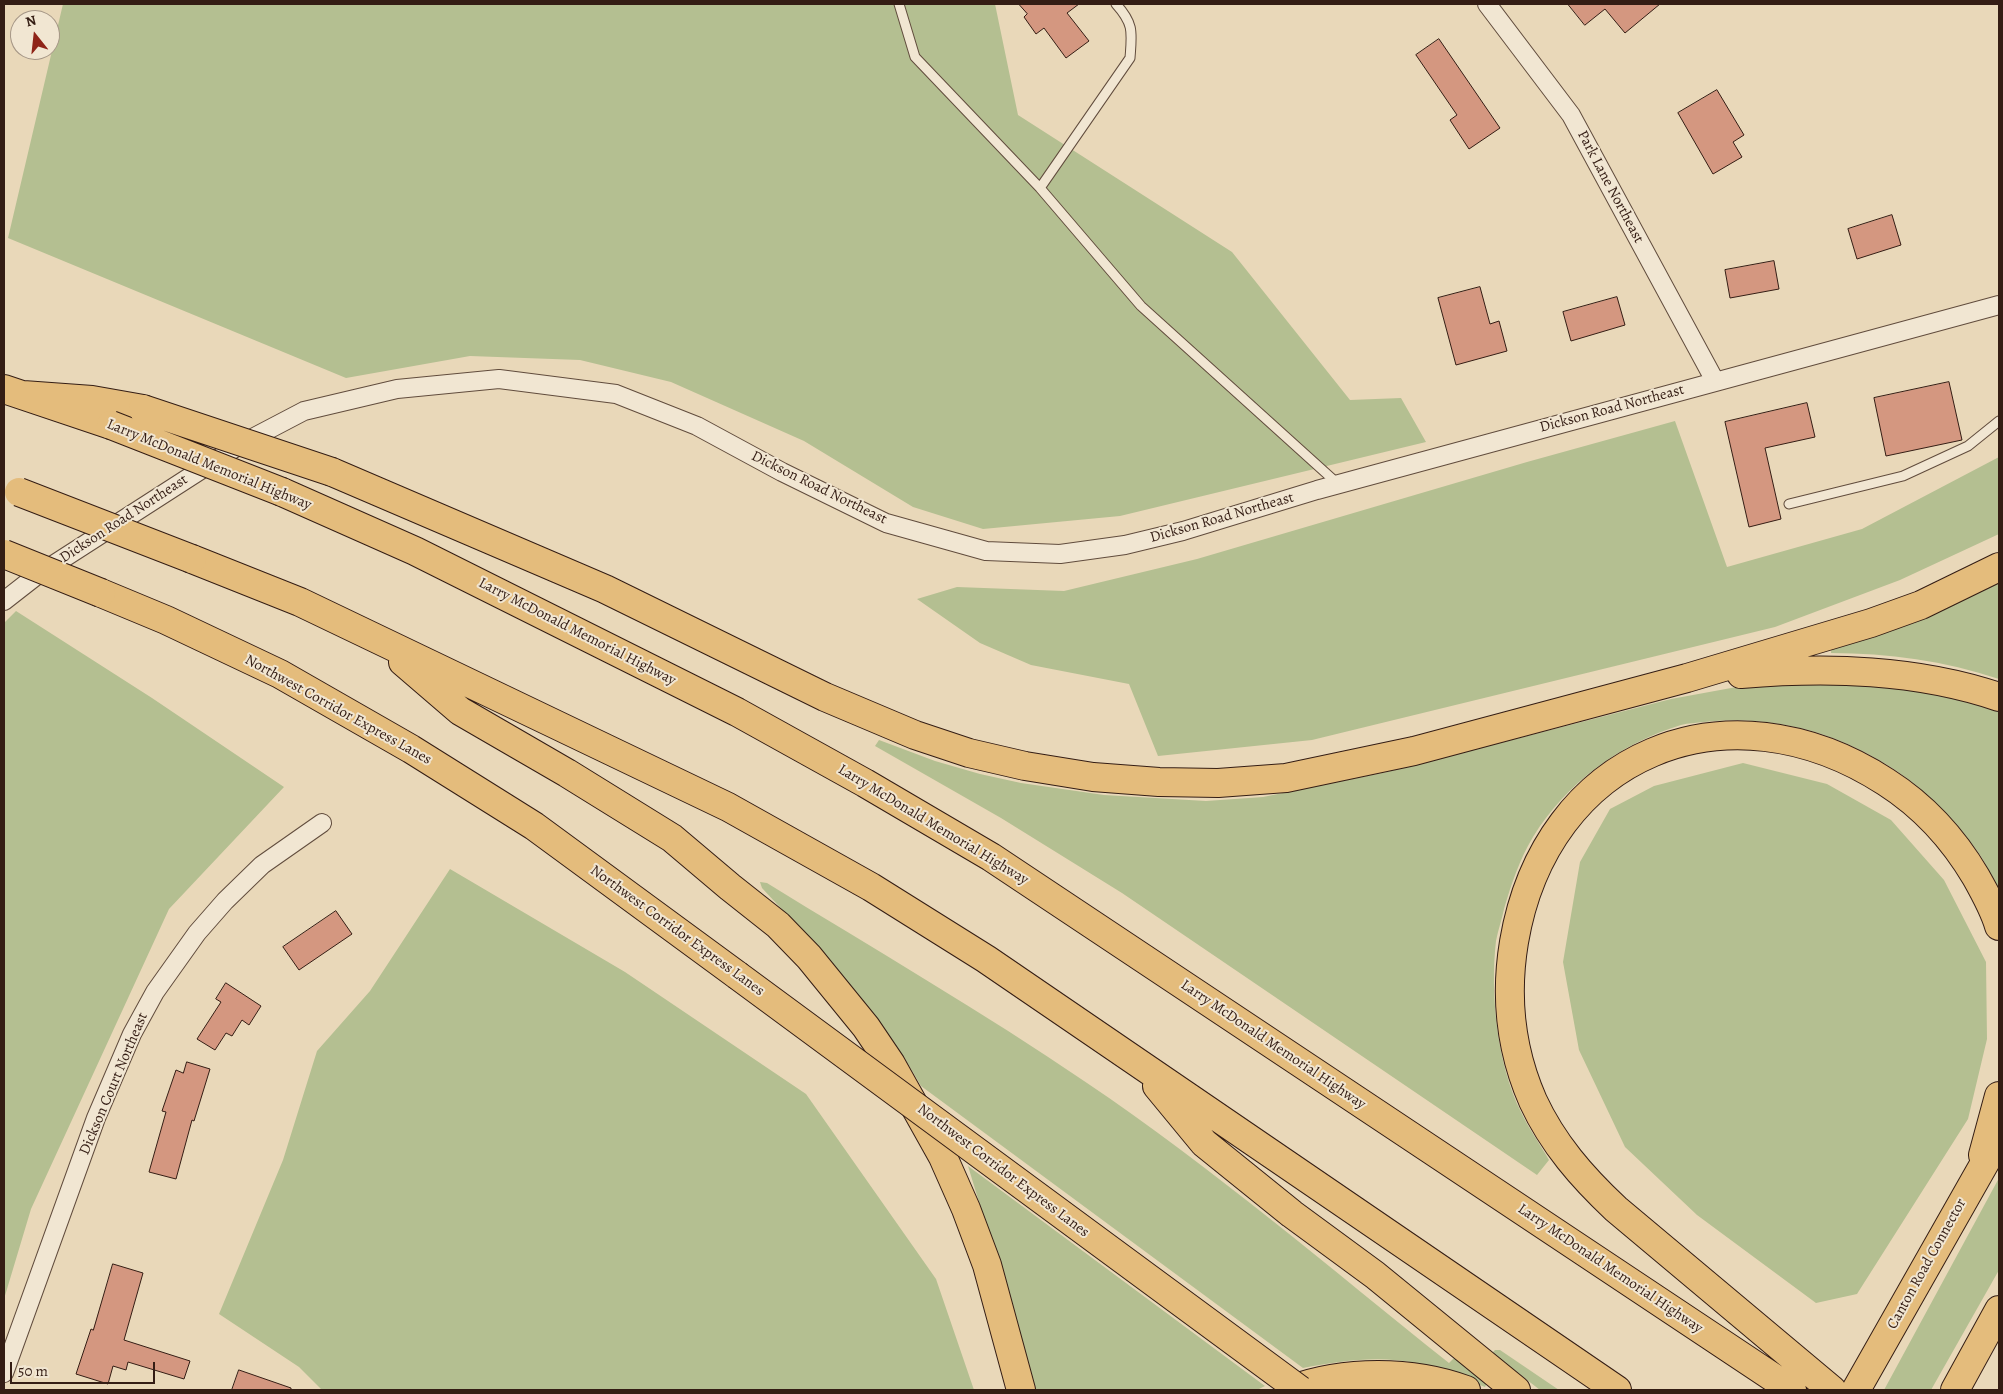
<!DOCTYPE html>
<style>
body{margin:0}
#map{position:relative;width:2003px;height:1394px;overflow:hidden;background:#e9d8b9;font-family:Alegreya,serif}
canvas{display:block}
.frame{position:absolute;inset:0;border:5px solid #341d14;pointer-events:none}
.north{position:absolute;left:10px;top:10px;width:50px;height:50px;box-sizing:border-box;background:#f1e6d2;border:1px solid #a59686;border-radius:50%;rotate:344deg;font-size:14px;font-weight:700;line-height:20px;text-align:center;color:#341d14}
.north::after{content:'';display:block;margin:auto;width:18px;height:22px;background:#8f2418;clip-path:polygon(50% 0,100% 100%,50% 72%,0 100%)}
.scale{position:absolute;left:10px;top:1362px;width:145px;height:22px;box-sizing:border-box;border:2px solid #341d14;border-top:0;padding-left:6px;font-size:15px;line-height:18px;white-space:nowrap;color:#341d14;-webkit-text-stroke:4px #f1e6d2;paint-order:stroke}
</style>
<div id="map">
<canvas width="2003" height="1394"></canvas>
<div class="frame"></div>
<div class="north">N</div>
<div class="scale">50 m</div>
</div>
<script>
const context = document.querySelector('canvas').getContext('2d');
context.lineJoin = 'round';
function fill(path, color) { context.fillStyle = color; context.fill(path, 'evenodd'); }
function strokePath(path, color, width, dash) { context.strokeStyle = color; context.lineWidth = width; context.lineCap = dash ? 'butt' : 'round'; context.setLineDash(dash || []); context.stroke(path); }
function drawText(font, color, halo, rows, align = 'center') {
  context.font = font + ' Alegreya,serif'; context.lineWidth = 4; context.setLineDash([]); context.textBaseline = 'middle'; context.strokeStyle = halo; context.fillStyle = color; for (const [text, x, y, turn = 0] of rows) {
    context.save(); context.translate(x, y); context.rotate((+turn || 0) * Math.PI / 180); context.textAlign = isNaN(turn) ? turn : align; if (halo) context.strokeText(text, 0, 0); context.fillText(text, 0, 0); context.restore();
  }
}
fill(new Path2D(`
 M63,4H995L1018,115L1232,252L1350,400L1401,398L1426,442L1120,516L983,529L913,507L804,441L671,382L580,360L470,356L346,378L8,238Z
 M1675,421L1727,567L1862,529L1999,457V534L1900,580L1775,627L1312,740L1158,756L1129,684L1031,665L980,643L917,599L957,587L1064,591L1197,559L1527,462Z
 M1999,579V679C1945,661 1888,653 1831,653L1832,642Z
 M16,611L152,698L284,787L169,909L31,1209L4,1299V623Z
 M1827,680L1936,691L1999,710V892C1993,880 1988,867 1980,855C1944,802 1895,762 1835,739C1793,723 1749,717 1704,722C1697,723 1688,723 1681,725C1621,743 1566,783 1533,837C1520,858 1511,885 1504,909C1502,919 1498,930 1496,941C1490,993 1497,1064 1521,1112C1529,1129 1540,1144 1549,1160L1537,1175L1122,893L1001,818L875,746L879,740L935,761L980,774L1021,783L1104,795L1206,801L1263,797L1387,772L1671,699L1753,684Z
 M1743,763L1827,784L1891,820L1944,880L1986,962L1987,1039L1968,1119L1857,1294L1816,1303L1697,1215L1625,1147L1579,1050L1563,962L1580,862L1610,809L1654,786Z
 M450,869L625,972L806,1094L936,1279L974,1390H322L299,1367L219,1314L283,1160L317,1051L370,991Z
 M760,882L767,883C874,949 983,1012 1087,1083C1213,1168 1330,1268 1449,1363L1457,1355L1489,1379L1485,1387C1462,1378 1439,1368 1415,1363C1379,1355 1339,1361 1303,1368L921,1086C880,1012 820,950 762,888Z
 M968,1166L1265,1386L1257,1390H1030L990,1238Z
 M1999,1178V1270L1931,1390H1884Z
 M1495,1350H1500L1559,1390H1540L1495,1355L1493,1352Z`), '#b4bf91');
const building = new Path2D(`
 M1019,4H1079L1067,13L1089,41L1066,58L1044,28L1036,34L1024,17L1027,14Z
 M1568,4H1660L1625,33L1605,9L1585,25Z
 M1439,39L1500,128L1469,149L1450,120L1457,115L1416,55Z
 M1717,90L1744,135L1733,142L1742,157L1713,174L1678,113Z
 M1892,215L1901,245L1857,259L1848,229Z
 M1774,261L1779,289L1730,298L1725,270Z
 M1480,287L1490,324L1499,321L1507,351L1456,365L1438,298Z
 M1617,297L1625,325L1571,341L1563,312Z
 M1949,382L1962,440L1886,456L1874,398Z
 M1807,403L1815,437L1765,448L1781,519L1749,527L1725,422Z
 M336,911L352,934L299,970L283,947Z
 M226,983L261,1006L249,1025L242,1020L232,1036L226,1033L215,1050L197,1039L221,1002L216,999Z
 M187,1062L210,1069L194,1121L192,1120L176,1179L149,1172L166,1112L162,1111L176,1070L183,1073Z
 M113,1264L143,1273L124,1340L190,1361L184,1379L128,1362L126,1370L113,1366L108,1384L76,1374L91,1329L93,1330Z
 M239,1370L291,1388V1390H232Z`);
fill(building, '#d49780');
strokePath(building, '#341d14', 1);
const lane = new Path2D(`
 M899,4L915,57L1040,188L1141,306L1338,484
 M1040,188L1130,58C1132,32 1134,24 1116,4
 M1789,504L1903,476L1968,446L1999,421`);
const street = new Path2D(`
 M1487,4L1571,115L1715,381
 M4,601L36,576L241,444L304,411L397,389L499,379L616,394L697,426L782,472L886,523L986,551L1060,554L1125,545L1183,531L1317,490L1999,305
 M4,1373L96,1118L132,1034L155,992L197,933L225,901L262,865L322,823`);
const highway = new Path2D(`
 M4,389L111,425
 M23,395L92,400L143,409
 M332,472L605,589L825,697L915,735L969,753L1025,766L1093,777L1159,782L1218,783L1286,778L1414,751L1687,678L1871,623L1921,605L1999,567
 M282,492L415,551L737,712L865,783L991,857L1792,1390
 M192,559L300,602L728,807L871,887L986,959L1617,1390
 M101,593L166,620L280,674L411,749L534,826L737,975
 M403,662L460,711L567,773L672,838L730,887L778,925L809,957L866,1027L891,1064L943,1157L966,1209L987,1265L1021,1390
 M1741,674C1828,667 1916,669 1999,697
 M1157,1086L1204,1143L1292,1214L1375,1275L1516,1390
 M1983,1155L1999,1096
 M1290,1390C1344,1370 1412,1370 1466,1390
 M1832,1390L1616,1209C1582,1177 1553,1144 1533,1101C1511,1051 1505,996 1514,942C1546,753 1727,679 1886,782C1925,807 1953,838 1976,877C1985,893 1994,909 1999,926
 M1856,1390L1999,1138
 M1955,1390L1999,1310`);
strokePath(lane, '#614c3d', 11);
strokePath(street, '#614c3d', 20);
strokePath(highway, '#341d14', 30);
strokePath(lane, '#f1e6d2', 9);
strokePath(street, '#f1e6d2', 18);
strokePath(highway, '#e4bc7c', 28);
const highwayBridge = new Path2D(`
 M143,409L332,472
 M111,425L282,492
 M19,492L192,559
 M4,554L101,593
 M737,975L1300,1390`);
strokePath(highwayBridge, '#341d14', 30, []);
strokePath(highwayBridge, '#e4bc7c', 28);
drawText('15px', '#341d14', '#f1e6d2', [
 ["Park Lane Northeast",1610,187,62],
 ["Dickson Road Northeast",1612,409,-15],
 ["Larry McDonald Memorial Highway",209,465,22],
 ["Dickson Road Northeast",819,488,26],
 ["Dickson Road Northeast",1222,518,-16],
 ["Dickson Road Northeast",124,519,-33],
 ["Larry McDonald Memorial Highway",577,632,27],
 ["Northwest Corridor Express Lanes",338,710,29],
 ["Larry McDonald Memorial Highway",933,825,31],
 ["Northwest Corridor Express Lanes",677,931,36],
 ["Larry McDonald Memorial Highway",1273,1045,34],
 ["Dickson Court Northeast",114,1084,-67],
 ["Northwest Corridor Express Lanes",1003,1171,37],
 ["Canton Road Connector",1927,1264,-61],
 ["Larry McDonald Memorial Highway",1610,1269,34]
]);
</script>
